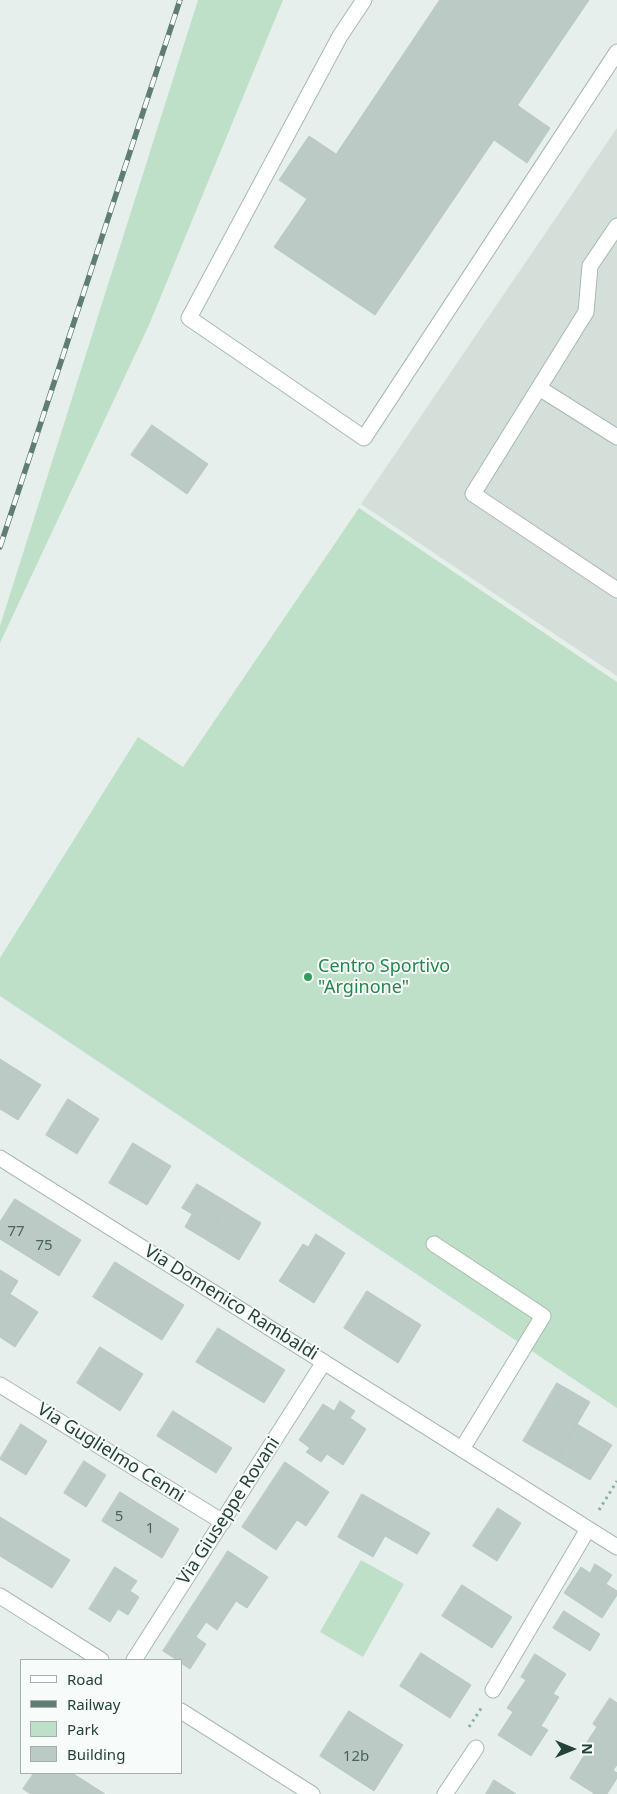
<!DOCTYPE html>
<style>
body{margin:0}
#map{position:relative;width:617px;height:1794px;overflow:hidden;background:#e6efeb;font-family:"Noto Sans",sans-serif}
canvas{display:block}
.legend{position:absolute;left:20px;top:1659px;width:162px;height:115px;box-sizing:border-box;background:#f7fbf9;border:1px solid #a3b1ad;margin:0;padding:6px 9px;list-style:none;font-size:15px;color:#24423a}
.legend li{display:flex;align-items:center;gap:10px;height:25px}
.legend b{width:25px;border:1px solid #a3b1ad}
.north{position:absolute;left:547px;top:1724px;width:50px;height:50px;-webkit-text-stroke:4px #f7fbf9;paint-order:stroke;rotate:90deg;font-size:14px;font-weight:700;line-height:20px;text-align:center;color:#24423a}
.north::after{content:'';display:block;margin:auto;width:18px;height:22px;background:#24423a;clip-path:polygon(50% 0,100% 100%,50% 72%,0 100%)}
</style>
<div id="map">
<canvas width="617" height="1794"></canvas>
<ul class="legend">
<li><b style="height:6px;background:#fff"></b>Road</li>
<li><b style="height:6px;background:#5f7d75"></b>Railway</li>
<li><b style="height:14px;background:#bfe0c8"></b>Park</li>
<li><b style="height:14px;background:#bbcac4"></b>Building</li>
</ul>
<div class="north">N</div>
</div>
<script>
const context = document.querySelector('canvas').getContext('2d');
context.lineJoin = 'round';
function fill(path, color) { context.fillStyle = color; context.fill(path, 'evenodd'); }
function strokePath(path, color, width, dash) { context.strokeStyle = color; context.lineWidth = width; context.lineCap = dash ? 'butt' : 'round'; context.setLineDash(dash || []); context.stroke(path); }
function drawText(font, color, halo, rows, align = 'center') {
  context.font = font + ' "Noto Sans",sans-serif'; context.lineWidth = 4; context.setLineDash([]); context.textBaseline = 'middle'; context.strokeStyle = halo; context.fillStyle = color; for (const [text, x, y, turn = 0] of rows) {
    context.save(); context.translate(x, y); context.rotate((+turn || 0) * Math.PI / 180); context.textAlign = isNaN(turn) ? turn : align; if (halo) context.strokeText(text, 0, 0); context.fillText(text, 0, 0); context.restore();
  }
}
fill(new Path2D(`
 M617,128V676L361,504Z`), '#d4dfda');
fill(new Path2D(`
 M198,0H283L149,325L0,643V626Z
 M359,508L617,682V1408L0,996V958L138,737L183,767Z
 M361,1560L404,1584L363,1657L320,1632Z`), '#bfe0c8');
const building = new Path2D(`
 M440,0H589L375,315L274,247L307,199L279,180L309,136L336,154Z
 M517,105L550,128L527,163L494,140Z
 M152,425L208,464L187,494L131,455Z
 M0,1059L41,1085L18,1120L0,1109Z
 M68,1099L99,1119L77,1154L46,1135Z
 M133,1143L171,1166L147,1205L109,1183Z
 M197,1184L227,1202L205,1239L185,1227L192,1214L182,1208Z
 M15,1199L81,1240L59,1276L0,1239V1222Z
 M227,1202L261,1223L239,1260L205,1239Z
 M316,1234L345,1253L314,1303L279,1281L303,1244L308,1247Z
 M115,1262L184,1305L162,1340L93,1297Z
 M0,1270L18,1281L10,1294L38,1312L15,1347L0,1337Z
 M367,1291L421,1325L398,1363L344,1328Z
 M218,1328L285,1370L264,1403L196,1362Z
 M100,1347L143,1374L120,1411L77,1383Z
 M557,1383L590,1402L556,1460L523,1441Z
 M340,1401L355,1411L350,1418L366,1429L343,1465L327,1454L321,1462L306,1452L310,1448L299,1440L323,1404L334,1411Z
 M173,1411L232,1448L216,1473L157,1436Z
 M21,1424L47,1441L26,1475L0,1459Z
 M577,1424L612,1445L590,1480L556,1460Z
 M84,1461L106,1475L86,1507L64,1493Z
 M285,1462L329,1492L306,1526L297,1520L276,1550L242,1527Z
 M120,1492L179,1529L162,1558L102,1521Z
 M362,1494L430,1533L417,1554L385,1536L373,1557L338,1537Z
 M498,1508L521,1523L497,1561L473,1546Z
 M0,1517L70,1560L52,1588L0,1556Z
 M228,1551L268,1577L247,1608L236,1601L217,1630L206,1622L196,1637L206,1644L190,1669L181,1663V1660H177L163,1651Z
 M595,1564L612,1575L606,1584L617,1591V1595L602,1618L564,1593L581,1567L590,1573Z
 M115,1567L137,1581L130,1591L139,1597L128,1615L118,1609L110,1622L89,1609Z
 M462,1585L512,1617L492,1648L442,1616Z
 M564,1611L600,1634L590,1651L553,1628Z
 M421,1653L471,1685L450,1718L400,1686Z
 M535,1654L566,1674L553,1694L559,1697L541,1726L548,1730L531,1756L498,1735L513,1712L507,1708L526,1680L521,1677Z
 M610,1698L617,1703V1765L613,1770L617,1773V1778L607,1794H595L570,1778L585,1754L581,1751L597,1727L593,1724Z
 M349,1711L403,1745L374,1791L320,1756Z
 M34,1773H72L105,1794H31L23,1789Z
 M494,1780L516,1794H486Z`);
fill(building, '#bbcac4');
strokePath(building, '#b8c9c2', 1);
const lane = new Path2D(`
 M364,0L340,36L189,318L364,438L617,52
 M617,226L590,266L586,312L473,494L617,590
 M539,388L617,437
 M434,1244L543,1316L462,1449`);
const street = new Path2D(`
 M0,1158L617,1547
 M0,1385L223,1522
 M0,1596L101,1660
 M134,1660L324,1362
 M493,1690L588,1529
 M181,1711L312,1794
 M445,1794L476,1748`);
strokePath(lane, '#a8b8b2', 17);
strokePath(street, '#a8b8b2', 17);
strokePath(new Path2D(`
 M599,1510L617,1481
 M469,1727L482,1707`), '#86b3a5', 3, [2.5, 4]);
strokePath(lane, '#fff', 15);
strokePath(street, '#fff', 15);
const rail = new Path2D(`
 M0,547L180,0`);
strokePath(rail, '#5f7d75', 5.5);
strokePath(rail, '#f7fbf9', 4, [11]);
for (const [x, y, r, color] of [
 [308,977,5,"#2e9e5b"]
]) { const dot = new Path2D(); dot.arc(x, y, r, 0, 2 * Math.PI); context.fillStyle = color; context.fill(dot); strokePath(dot, '#f7fbf9', 2); }
drawText('15px', '#4a645c', null, [
 ["77",16,1232],
 ["75",44,1246],
 ["5",119,1517],
 ["1",150,1529],
 ["12b",356,1757]
]);
drawText('18px', '#27864d', '#f7fbf9', [
 ["Centro Sportivo",318,967],
 ["\"Arginone\"",318,988]
], 'left');
drawText('18px', '#24423a', '#f7fbf9', [
 ["Via Domenico Rambaldi",231,1303,32],
 ["Via Guglielmo Cenni",111,1453,32],
 ["Via Giuseppe Rovani",229,1511,-57]
]);
</script>
